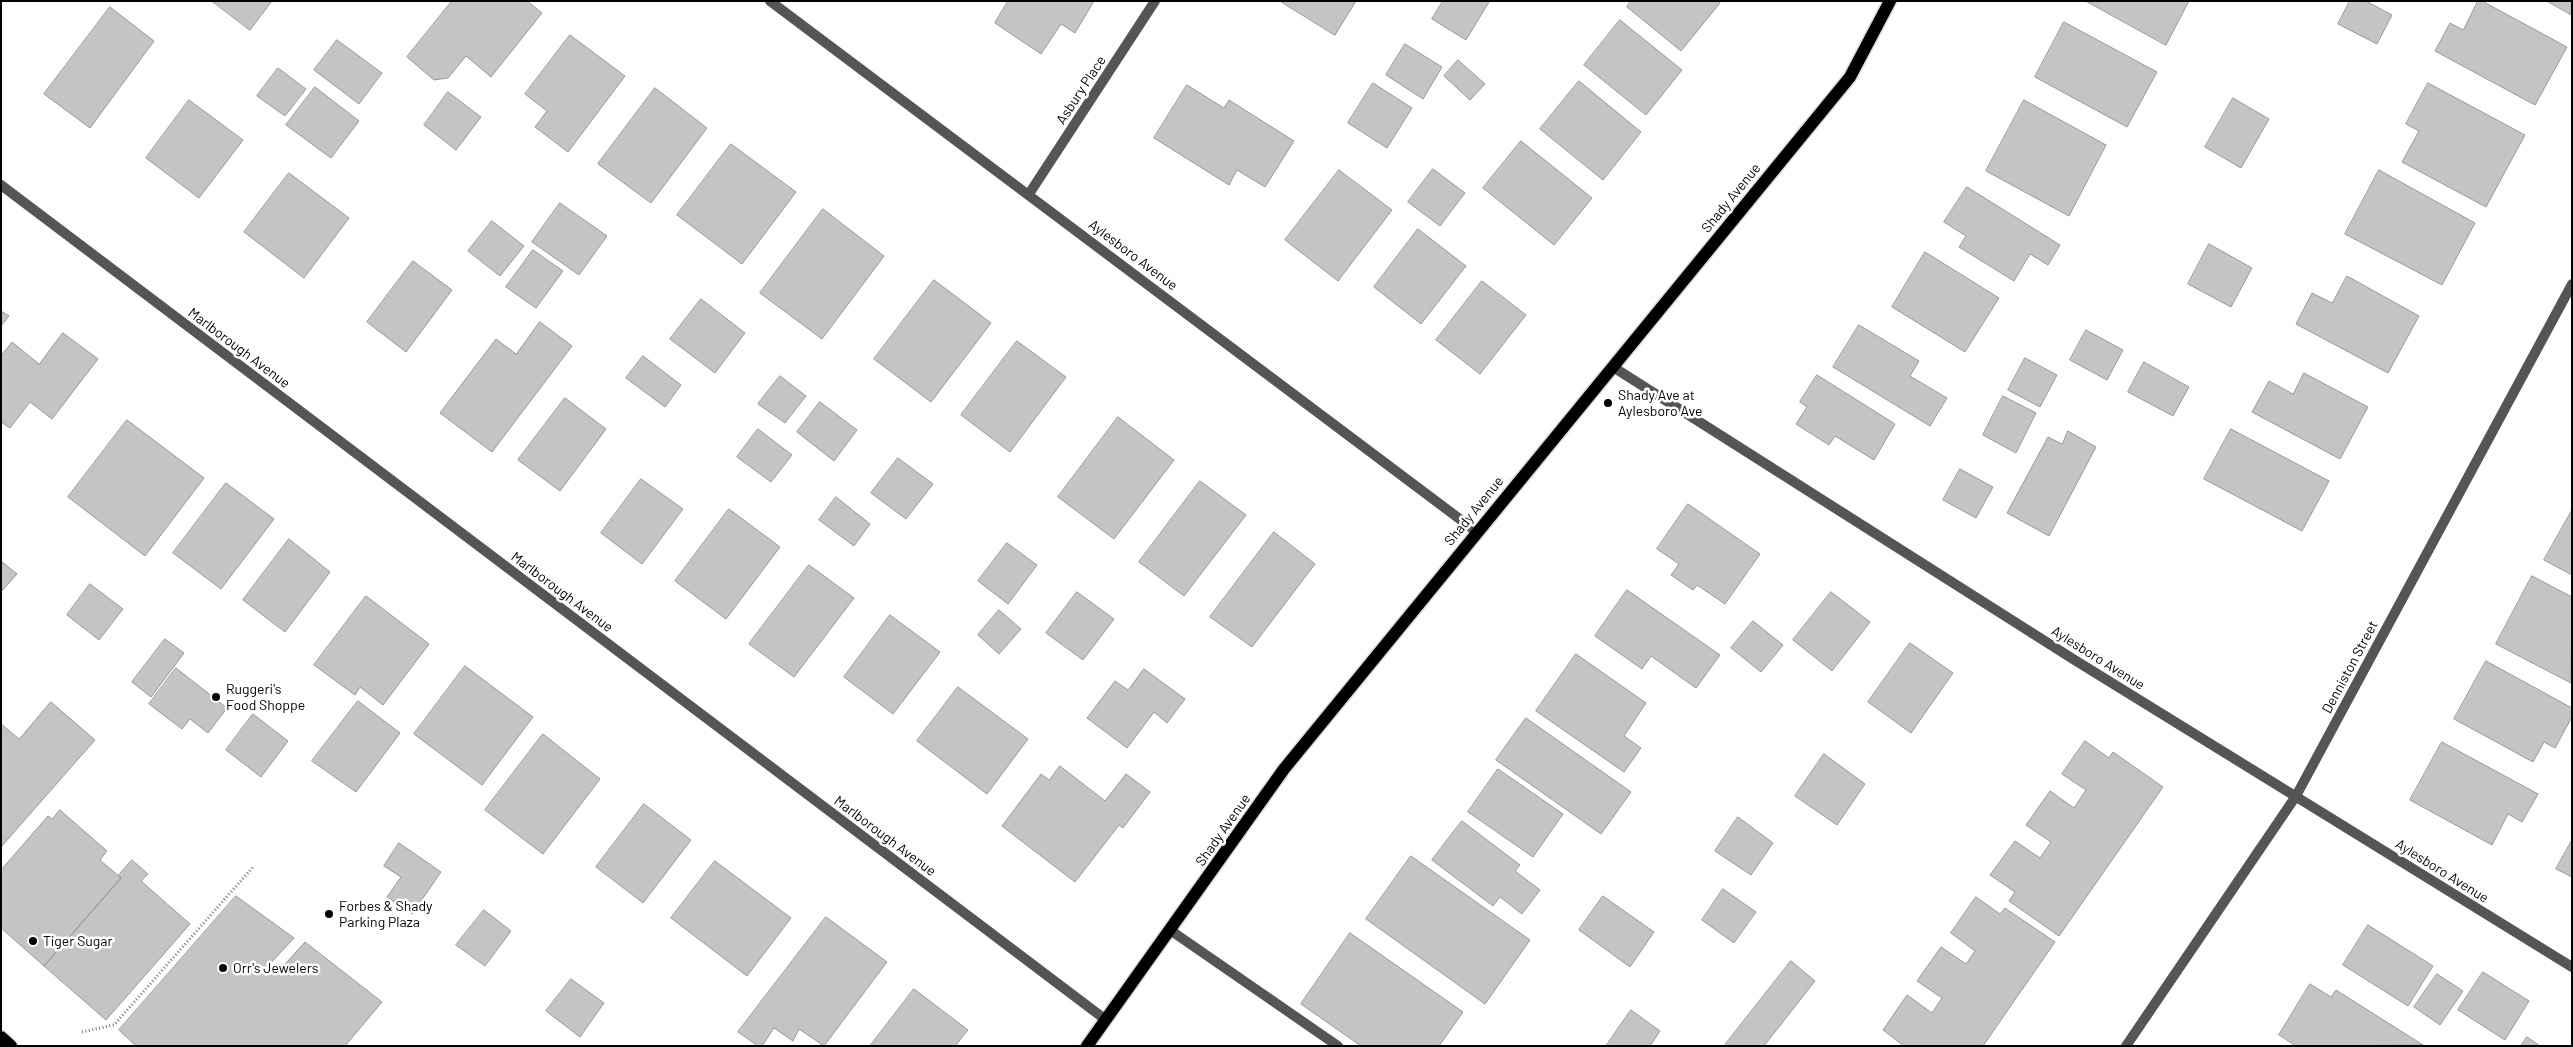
<!DOCTYPE html>
<style>
body{margin:0}
#map{position:relative;width:2573px;height:1047px;overflow:hidden;background:#fff;font-family:Barlow,sans-serif}
canvas{display:block}
.frame{position:absolute;inset:0;border:2px solid #000;pointer-events:none}
</style>
<div id="map">
<canvas width="2573" height="1047"></canvas>
<div class="frame"></div>
</div>
<script>
const context = document.querySelector('canvas').getContext('2d');
context.lineJoin = 'round';
function fill(path, color) { context.fillStyle = color; context.fill(path, 'evenodd'); }
function strokePath(path, color, width, dash) { context.strokeStyle = color; context.lineWidth = width; context.lineCap = dash ? 'butt' : 'round'; context.setLineDash(dash || []); context.stroke(path); }
function drawText(font, color, halo, rows, align = 'center') {
  context.font = font + ' Barlow,sans-serif'; context.lineWidth = 5; context.setLineDash([]); context.textBaseline = 'middle'; context.strokeStyle = halo; context.fillStyle = color; for (const [text, x, y, turn = 0] of rows) {
    context.save(); context.translate(x, y); context.rotate((+turn || 0) * Math.PI / 180); context.textAlign = isNaN(turn) ? turn : align; if (halo) context.strokeText(text, 0, 0); context.fillText(text, 0, 0); context.restore();
  }
}
const building = new Path2D(`
 M212,1H272L250,30Z
 M452,1H527L542,13L491,77L466,56L448,78L434,80L407,57Z
 M1008,1H1094L1075,33L1061,24L1041,54L995,23Z
 M1280,1H1356L1335,35Z
 M1443,1H1488L1489,2L1466,40L1432,19Z
 M1631,1H1719L1720,3L1681,51L1627,7Z
 M2086,1H2189L2166,45Z
 M2350,1H2366L2392,15L2377,44L2338,24Z
 M2478,1H2482L2567,47L2535,105L2435,51L2450,23L2463,30Z
 M2547,1H2572V15Z
 M110,7L154,41L90,128L44,94Z
 M1620,20L1682,70L1646,115L1584,65Z
 M2064,22L2157,72L2127,127L2035,77Z
 M570,35L625,76L568,152L535,127L547,111L525,94Z
 M337,40L382,73L359,104L314,70Z
 M1405,44L1442,67L1423,99L1386,75Z
 M1458,60L1485,84L1470,100L1444,76Z
 M278,68L306,89L285,116L257,96Z
 M1579,81L1641,132L1603,180L1540,129Z
 M1373,83L1412,108L1387,148L1348,123Z
 M2428,83L2525,135L2486,207L2402,162L2419,131L2406,124Z
 M1187,85L1224,108L1229,100L1294,141L1265,187L1237,170L1229,185L1154,138Z
 M315,87L359,121L331,158L286,125Z
 M655,88L707,128L651,203L598,164Z
 M448,92L481,117L456,150L424,125Z
 M2233,98L2269,119L2241,168L2205,147Z
 M189,100L243,140L199,198L146,158Z
 M2024,100L2106,145L2069,216L1986,171Z
 M1521,141L1592,198L1554,245L1483,188Z
 M731,144L796,192L742,264L677,215Z
 M1433,169L1465,193L1440,226L1408,202Z
 M1339,170L1392,210L1338,281L1285,240Z
 M2379,170L2475,223L2442,285L2345,234Z
 M289,173L349,218L304,278L244,232Z
 M1967,187L2060,245L2048,265L2030,254L2014,281L1959,247L1966,236L1944,222Z
 M560,203L607,236L579,275L532,242Z
 M823,209L884,256L822,339L760,293Z
 M492,221L524,246L500,276L468,251Z
 M1418,229L1466,266L1421,324L1374,287Z
 M2209,244L2252,268L2231,307L2188,284Z
 M533,250L563,271L536,308L506,287Z
 M1925,252L1999,298L1965,352L1892,307Z
 M413,261L452,290L406,352L367,322Z
 M2347,276L2419,316L2388,373L2296,324L2312,293L2332,303Z
 M934,280L991,323L931,402L874,359Z
 M1482,281L1526,315L1480,374L1436,340Z
 M701,299L745,333L715,373L670,339Z
 M1,311L9,316L1,326Z
 M540,322L572,346L492,452L440,413L496,339L516,354Z
 M1859,325L1919,361L1910,376L1947,398L1930,426L1833,367Z
 M2086,330L2123,350L2107,380L2070,360Z
 M63,333L98,359L52,419L30,402L10,428L1,422V356L12,342L39,364Z
 M1017,341L1066,377L1010,452L961,415Z
 M643,356L681,385L665,407L626,378Z
 M2025,358L2057,375L2040,407L2008,390Z
 M2144,362L2189,387L2173,416L2128,392Z
 M2304,373L2368,407L2340,459L2252,412L2269,381L2293,394Z
 M1817,375L1895,424L1874,460L1835,436L1829,445L1796,424L1807,407L1800,402Z
 M780,376L806,396L785,423L758,404Z
 M2003,396L2036,413L2016,453L1983,435Z
 M565,398L606,429L560,491L518,460Z
 M820,402L857,430L834,461L797,432Z
 M1118,417L1174,460L1114,539L1058,497Z
 M127,420L204,478L145,556L68,497Z
 M758,429L792,455L771,482L737,457Z
 M2231,429L2329,481L2302,531L2204,479Z
 M2068,431L2096,447L2049,536L2007,513L2048,437L2062,444Z
 M898,458L933,484L906,519L871,493Z
 M1960,469L1993,487L1976,518L1943,500Z
 M641,479L683,509L642,564L601,533Z
 M1200,481L1246,515L1184,596L1139,562Z
 M226,483L274,519L221,589L173,553Z
 M836,497L870,524L854,546L819,520Z
 M1688,504L1760,554L1725,604L1697,585L1693,590L1671,575L1679,564L1657,549Z
 M729,509L780,547L726,619L675,581Z
 M2572,510V575L2544,560Z
 M1274,532L1315,564L1252,647L1210,617Z
 M289,539L330,572L285,632L243,600Z
 M1007,543L1037,565L1008,604L978,581Z
 M1,561L17,574L1,592Z
 M809,565L854,598L794,677L749,644Z
 M2532,576L2572,597L2571,683L2496,644Z
 M90,584L123,609L99,640L67,615Z
 M1627,590L1720,655L1696,688L1651,656L1642,669L1595,636Z
 M1077,592L1114,619L1083,660L1046,633Z
 M1831,592L1870,622L1832,671L1793,640Z
 M366,596L429,644L383,705L360,687L355,695L314,665Z
 M999,610L1021,629L999,654L978,635Z
 M890,615L940,652L893,714L844,677Z
 M1753,621L1783,645L1761,672L1731,648Z
 M165,639L184,653L151,697L132,682Z
 M1910,643L1953,673L1911,733L1868,702Z
 M1576,654L1646,703L1624,736L1641,748L1624,772L1536,711Z
 M2486,661L2572,708V717L2555,748L2544,742L2533,762L2454,719Z
 M465,666L533,717L482,785L414,734Z
 M176,668L227,708L208,733L190,719L182,729L149,704Z
 M1144,669L1185,699L1167,723L1154,712L1127,748L1087,718L1115,681L1128,690Z
 M958,687L1028,739L987,794L917,741Z
 M358,701L400,733L356,792L312,761Z
 M51,702L95,740L1,847V724L19,739Z
 M253,714L288,741L261,777L226,750Z
 M1526,718L1631,792L1601,834L1496,760Z
 M543,734L600,779L543,854L485,810Z
 M2085,741L2109,758L2113,752L2163,787L2059,936L2009,901L2015,892L1990,875L2015,841L2040,858L2051,842L2026,825L2050,791L2074,808L2086,790L2062,774Z
 M2442,742L2538,794L2522,822L2508,814L2492,845L2410,800Z
 M1824,754L1865,784L1837,825L1795,796Z
 M1060,766L1105,801L1126,774L1150,792L1123,828L1119,825L1075,882L1002,826L1041,774L1049,780Z
 M1498,769L1563,814L1533,857L1468,812Z
 M644,804L691,840L643,903L596,867Z
 M60,810L107,851L100,860L121,878L44,966L1,928V870L48,816L52,819Z
 M1738,817L1773,843L1751,875L1715,851Z
 M1462,821L1520,865L1515,871L1540,890L1522,914L1500,897L1493,906L1432,860Z
 M2572,840V877L2556,869Z
 M399,843L441,872L412,914L387,897L401,877L384,866Z
 M1411,856L1530,940L1485,1004L1366,919Z
 M132,860L148,874L141,881L190,924L106,1020L44,966L121,878L118,876Z
 M715,861L791,918L747,976L671,918Z
 M1723,889L1756,912L1734,943L1702,920Z
 M236,896L294,938L269,965L278,972L305,942L382,1002L345,1046H136L119,1030Z
 M1603,896L1654,932L1630,967L1579,930Z
 M1976,897L2000,914L2005,908L2055,942L1983,1046H1904L1883,1030L1907,995L1932,1013L1942,998L1917,981L1941,947L1966,964L1975,951L1951,933Z
 M484,910L511,931L485,966L456,945Z
 M826,917L887,962L824,1046L799,1029L793,1041L774,1028L762,1046H758L738,1032Z
 M2368,925L2433,966L2408,1006L2343,965Z
 M1350,933L1463,1012L1439,1046H1361L1301,1004Z
 M1791,961L1815,981L1764,1046H1724Z
 M2483,972L2529,1001L2505,1040L2458,1010Z
 M2437,974L2463,991L2440,1025L2414,1007Z
 M571,979L604,1003L580,1037L546,1011Z
 M2310,984L2331,997L2336,990L2423,1045L2296,1046L2279,1035Z
 M914,989L968,1030L955,1046H870Z
 M1631,1010L1660,1031L1650,1046H1606Z
 M2527,1037L2540,1046H2521Z`);
fill(building, '#c4c4c4');
strokePath(building, '#999', 1);
const primary = new Path2D(`
 M1,1037L11,1046
 M1087,1046L1284,769L1850,77L1890,1`);
strokePath(primary, '#dbdbdb', 15);
strokePath(new Path2D(`
 M82,1032L114,1025L253,867`), '#777', 3, [1, 2.5]);
strokePath(new Path2D(`
 M1170,930L1338,1046`), '#555', 10);
strokePath(new Path2D(`
 M770,1L1477,532
 M1,185L1106,1020
 M1029,194L1155,1
 M1613,367L2073,659L2572,967
 M2126,1046L2296,796L2572,284`), '#555', 10);
strokePath(primary, '#000', 12);
for (const [x, y, r, color] of [
 [1608,403,5,"#000"],
 [216,697,5,"#000"],
 [329,914,5,"#000"],
 [33,941,5,"#000"],
 [223,968,5,"#000"]
]) { const dot = new Path2D(); dot.arc(x, y, r, 0, 2 * Math.PI); context.fillStyle = color; context.fill(dot); strokePath(dot, '#fff', 2); }
drawText('14px', '#000', '#fff', [
 ["Asbury Place",1081,90,-57],
 ["Shady Avenue",1731,198,-51],
 ["Aylesboro Avenue",1133,255,37],
 ["Marlborough Avenue",239,348,37],
 ["Shady Avenue",1474,511,-51],
 ["Marlborough Avenue",562,592,37],
 ["Aylesboro Avenue",2098,658,32],
 ["Denniston Street",2350,667,-62],
 ["Shady Avenue",1223,830,-55],
 ["Marlborough Avenue",885,836,37],
 ["Aylesboro Avenue",2442,871,32]
]);
drawText('14px', '#000', '#fff', [
 ["Shady Ave at",1618,395],
 ["Aylesboro Ave",1618,411],
 ["Ruggeri's",226,689],
 ["Food Shoppe",226,705],
 ["Forbes & Shady",339,906],
 ["Parking Plaza",339,922],
 ["Tiger Sugar",43,941],
 ["Orr's Jewelers",233,968]
], 'left');
</script>
